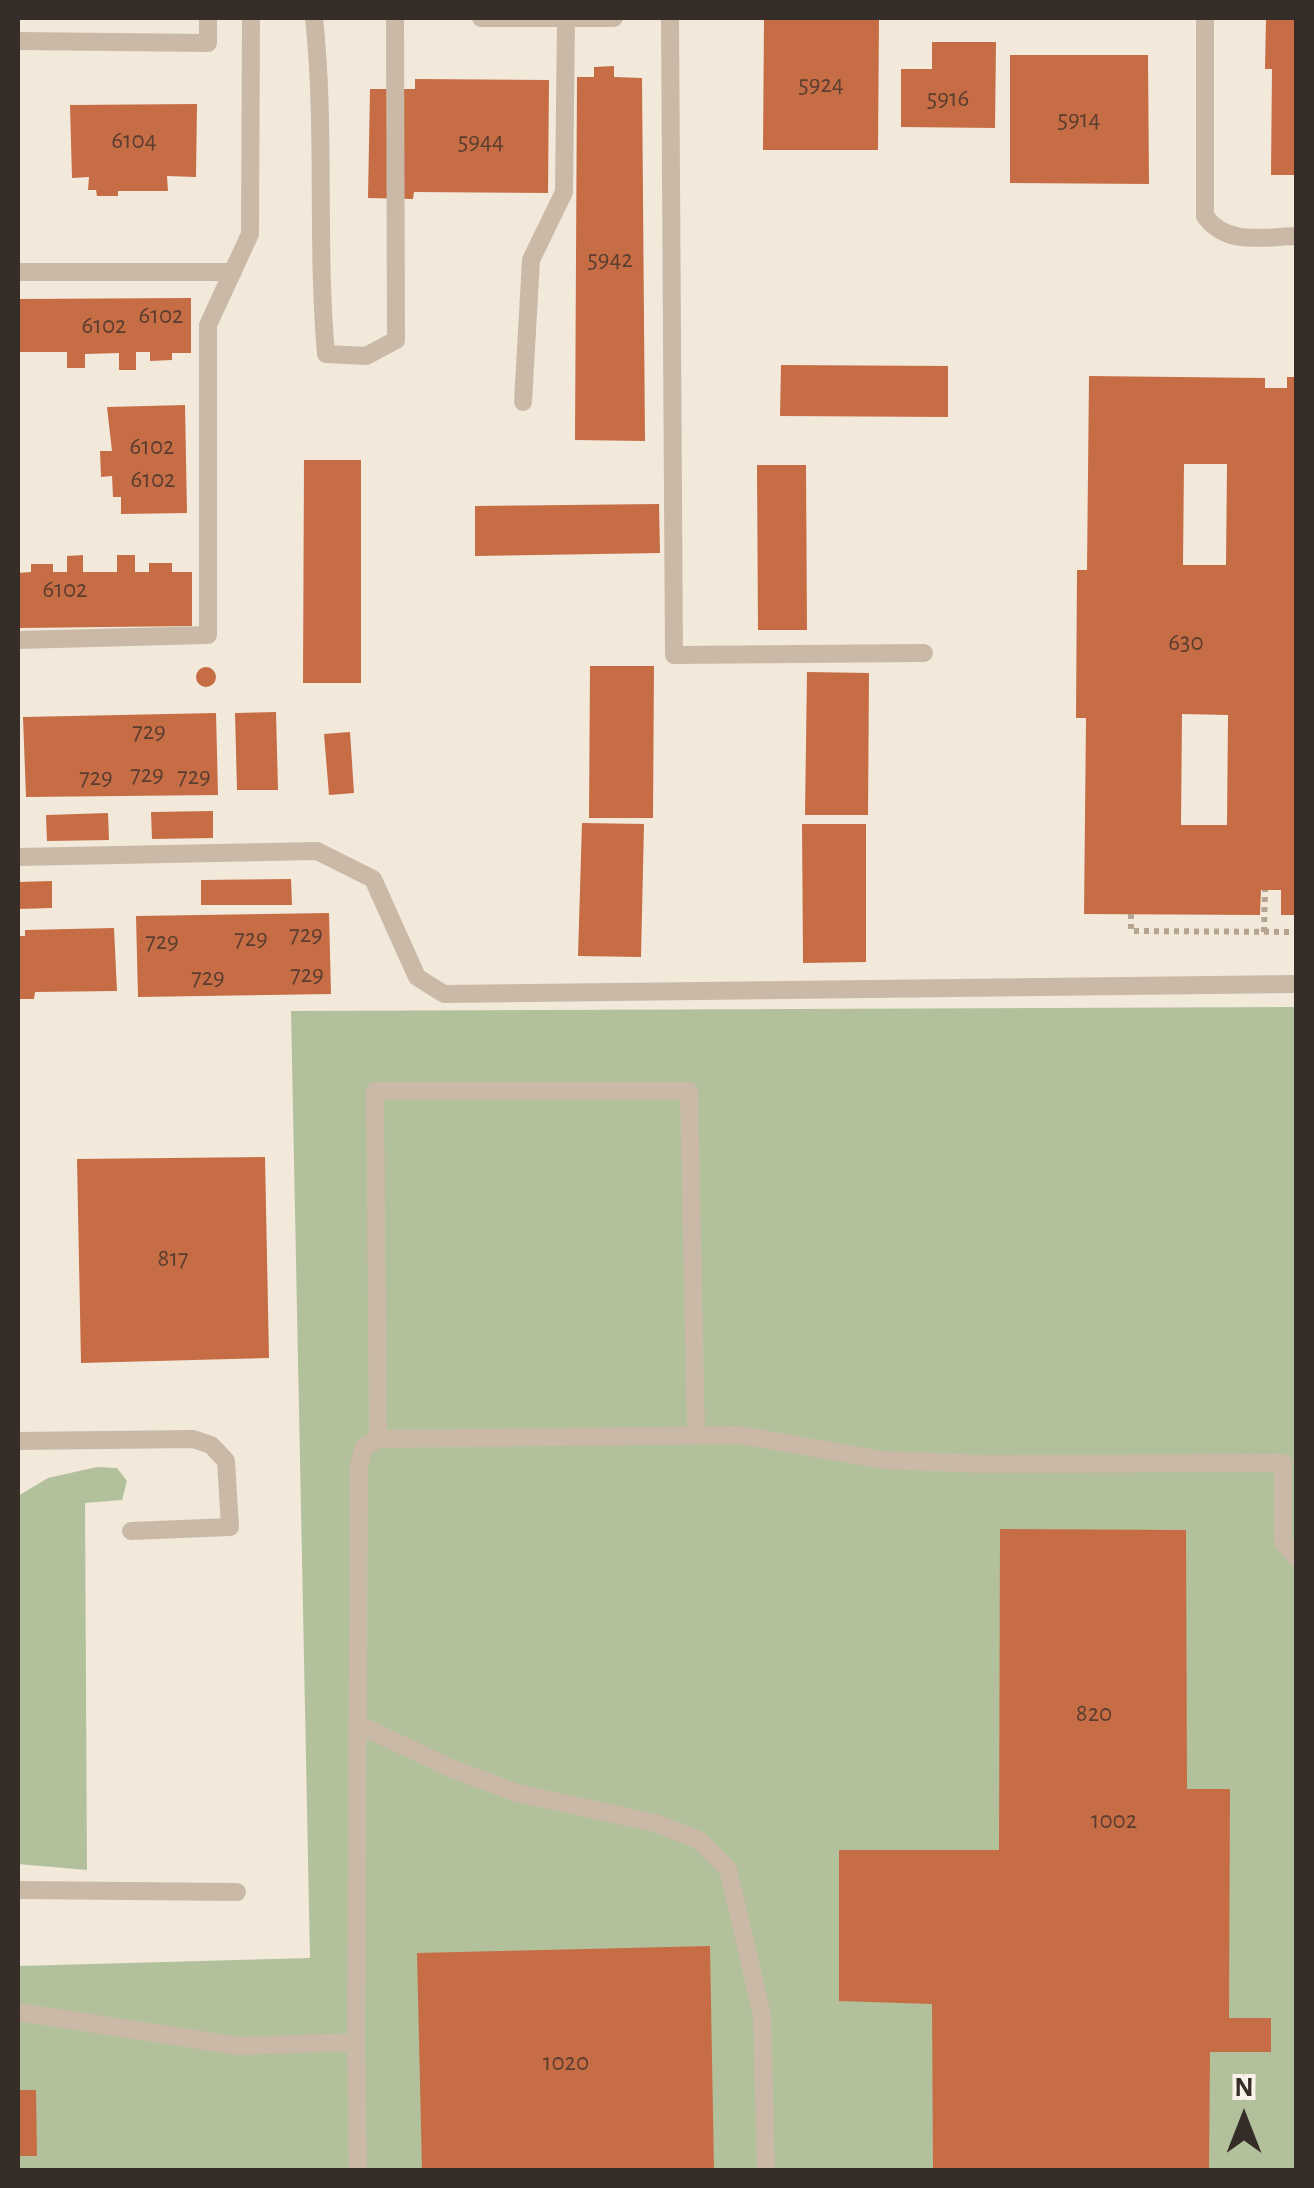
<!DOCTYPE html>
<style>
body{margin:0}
#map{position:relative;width:1314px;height:2188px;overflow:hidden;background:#f2e9db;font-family:"Alegreya Sans",sans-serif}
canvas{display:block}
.frame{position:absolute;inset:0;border:20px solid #362d28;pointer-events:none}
.north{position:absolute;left:1194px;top:2068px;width:100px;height:100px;-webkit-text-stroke:8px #f9f2e8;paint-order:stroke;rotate:0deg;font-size:28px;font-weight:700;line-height:40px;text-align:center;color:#362d28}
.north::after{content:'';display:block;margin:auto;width:35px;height:45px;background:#362d28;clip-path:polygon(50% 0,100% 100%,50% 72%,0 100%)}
</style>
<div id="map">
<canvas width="1314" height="2188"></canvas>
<div class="frame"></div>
<div class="north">N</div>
</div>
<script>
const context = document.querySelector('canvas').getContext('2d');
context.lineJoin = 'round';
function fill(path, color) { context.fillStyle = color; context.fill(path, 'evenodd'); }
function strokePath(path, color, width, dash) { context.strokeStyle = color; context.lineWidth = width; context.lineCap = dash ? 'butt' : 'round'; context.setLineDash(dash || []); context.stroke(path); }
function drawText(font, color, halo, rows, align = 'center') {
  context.font = font + ' "Alegreya Sans",sans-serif'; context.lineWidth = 10; context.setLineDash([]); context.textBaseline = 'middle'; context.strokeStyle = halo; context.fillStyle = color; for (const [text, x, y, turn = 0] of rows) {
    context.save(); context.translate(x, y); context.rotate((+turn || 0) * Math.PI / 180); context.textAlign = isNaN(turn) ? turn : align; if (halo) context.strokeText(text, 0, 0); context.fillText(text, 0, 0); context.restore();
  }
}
fill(new Path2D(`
 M1296,1007V2170H18V1966L310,1958L291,1011Z
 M97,1467L117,1468L127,1481L122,1500L85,1503L87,1870L18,1864V1496L48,1478Z`), '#b2c19b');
fill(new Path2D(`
 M764,18H879L878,150H763Z
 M1266,18H1296V175H1271L1272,69H1265Z
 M932,42H996L995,128L901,127V69H932Z
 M1010,55H1148L1149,184L1010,183Z
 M614,66V77L642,78L645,441L575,440L577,77H594V67Z
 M415,79L549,80L548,193L414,192L413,199L368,198L370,89H415Z
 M197,104L196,177L167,176L168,191H118V196H97L96,190H88L89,177L72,178L70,105Z
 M191,298V353H172V360L150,361V352H136V370H119V353L85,354V368H67V352H18V299Z
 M781,365L948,366V417L780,416Z
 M1089,376L1265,378V388H1287V377H1296V915H1281V890H1261L1260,915L1084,914L1086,718H1076L1077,570H1087ZM1184,464H1227L1226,565H1183ZM1182,714L1228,715L1227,825H1181Z
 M185,405L187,513L121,514V497H113L112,476L101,477L100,451H112L107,407Z
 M304,460H361V683H303Z
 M757,465H806L807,630H758Z
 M659,504L660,553L475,556V506Z
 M83,555V572H117V555H135V572H149V563H172V572H192V626L18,628V573L31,572V564H53V572H67V556Z
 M590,666H654L653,818H589Z
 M196 677a10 10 0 1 1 20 0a10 10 0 1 1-20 0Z
 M807,672L869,673L868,815H805Z
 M276,712L278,790H237L235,713Z
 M216,713L218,795L26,797L23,717Z
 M350,732L354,793L329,795L324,734Z
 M213,811V838L152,839L151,812Z
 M108,813L109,840L47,841L46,815Z
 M582,823L644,824L641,957L578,956Z
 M802,824H866V962L803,963Z
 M291,879L292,905H201V880Z
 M52,881V908L18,909V882Z
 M329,913L331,994L138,997L136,916Z
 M114,928L117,991L35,992L34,999H18V936H25V930Z
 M265,1157L269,1358L81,1363L77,1159Z
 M1000,1529L1186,1530L1187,1789H1230L1229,2018H1271V2052H1210L1209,2170H933L932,2004L839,2001V1850H999Z
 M710,1946L714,2170H422L417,1953Z
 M18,2090H36L37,2156H18Z`), '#c66d45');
strokePath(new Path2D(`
 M1131,914V931L1296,932
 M1264,932L1265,890`), '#b6a491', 6, [5, 5]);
strokePath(new Path2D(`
 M314,18C326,129 316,242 326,354L366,356L396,340L395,18
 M481,18H614
 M670,18L674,655L924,653
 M1205,18V216C1226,246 1264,237 1296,236
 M18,41L208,43V18
 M18,272H233
 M523,402L531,260L564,192L566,20
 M18,640L208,635V325L250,234L251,18
 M18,857L317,851L373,879L417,977L444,994L1296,984
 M378,1439L375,1091H689L696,1435
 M18,1441L193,1439L211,1445L226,1461L230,1527L131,1531
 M357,1724L453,1769L517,1793L655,1823L699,1840L728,1869L762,2015L766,2170
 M18,1890L237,1892
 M18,2012L239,2046L356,2042L359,1465L364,1447L378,1439L740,1435L883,1460L982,1464L1283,1463V1542L1296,1557
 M356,2042L358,2170`), '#cab9a7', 18);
drawText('25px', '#5a3d2f', null, [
 ["5924",821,84],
 ["5916",948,98],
 ["5914",1079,119],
 ["6104",134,140],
 ["5944",481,141],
 ["5942",610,259],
 ["6102",161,315],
 ["6102",104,325],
 ["6102",152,446],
 ["6102",153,479],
 ["6102",65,589],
 ["630",1186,642],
 ["729",149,731],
 ["729",147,774],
 ["729",194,776],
 ["729",96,777],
 ["729",306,934],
 ["729",251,938],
 ["729",162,941],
 ["729",307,974],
 ["729",208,977],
 ["817",173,1258],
 ["820",1094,1713],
 ["1002",1114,1820],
 ["1020",566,2062]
]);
</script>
